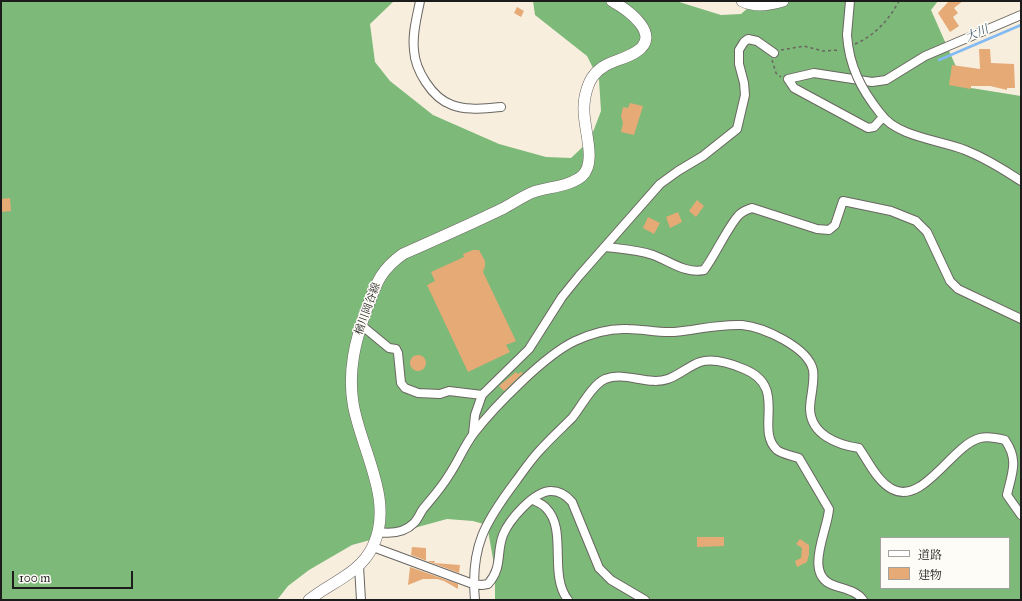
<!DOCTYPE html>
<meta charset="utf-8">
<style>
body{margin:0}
#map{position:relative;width:1022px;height:601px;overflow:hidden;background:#f8eede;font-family:"IM FELL Great Primer","Noto Serif JP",serif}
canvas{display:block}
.frame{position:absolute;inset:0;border:2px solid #1c1c1c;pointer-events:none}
.legend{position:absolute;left:880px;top:537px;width:130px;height:52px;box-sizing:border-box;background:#fdfcf7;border:1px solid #a3a29f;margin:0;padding:5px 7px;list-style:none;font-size:12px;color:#1c1c1c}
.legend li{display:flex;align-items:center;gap:8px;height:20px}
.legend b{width:20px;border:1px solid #a3a29f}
.scale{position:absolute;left:12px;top:571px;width:121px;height:18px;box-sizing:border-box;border:2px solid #1c1c1c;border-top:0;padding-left:5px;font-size:12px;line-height:14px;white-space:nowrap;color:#1c1c1c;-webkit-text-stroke:3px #fdfcf7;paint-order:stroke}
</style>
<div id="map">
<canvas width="1022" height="601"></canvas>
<div class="frame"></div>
<ul class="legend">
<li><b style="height:5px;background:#fff"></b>道路</li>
<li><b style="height:11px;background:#e6aa77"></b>建物</li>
</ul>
<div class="scale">100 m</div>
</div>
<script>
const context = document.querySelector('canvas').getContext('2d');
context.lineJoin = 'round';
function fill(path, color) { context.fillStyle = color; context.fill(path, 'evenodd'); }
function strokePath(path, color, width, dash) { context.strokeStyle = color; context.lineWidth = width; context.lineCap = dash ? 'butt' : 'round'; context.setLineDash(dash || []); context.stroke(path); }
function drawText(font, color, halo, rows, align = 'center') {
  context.font = font + ' "IM FELL Great Primer","Noto Serif JP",serif'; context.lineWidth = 3; context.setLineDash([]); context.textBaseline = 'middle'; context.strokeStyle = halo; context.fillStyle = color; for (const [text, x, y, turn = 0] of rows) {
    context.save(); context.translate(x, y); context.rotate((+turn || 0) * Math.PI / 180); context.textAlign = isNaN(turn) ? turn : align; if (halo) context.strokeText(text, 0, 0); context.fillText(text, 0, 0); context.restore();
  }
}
fill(new Path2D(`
 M1,1H394L370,24L375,62L390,81L433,115L499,144L546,157L571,158L590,140L601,111L599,80L587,56L535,15L533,1H676L721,15L741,14L756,1H938L931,10L965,87L1021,96V600H495V570L487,525L473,521L447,519L352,545L309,570L288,586L277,600H2ZM881,538H1009V588H881Z`), '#7db979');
strokePath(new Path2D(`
 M939,60L1021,25`), '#83baf3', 2.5);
fill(new Path2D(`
 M949,1H963L954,8L958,13L953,17L959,26L950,32L938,13Z
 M517,7L524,11L521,17L514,13Z
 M979,49H990L991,63L1014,64L1015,88H1007V90L990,86H971V89L949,85L952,65L980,69Z
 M630,103L643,106L634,135L621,132L623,123L621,116L623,107L628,108Z
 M10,198L11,211L1,212V199Z
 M697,200L704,206L696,217L689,211Z
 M678,212L682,222L670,228L666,217Z
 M648,217L660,223L654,234L643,228Z
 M473,250H479L485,261V266L483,272L516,341L506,345L510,352L468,372L427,285L435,281L431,272L464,257L463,254Z
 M410 363a8 8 0 1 1 16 0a8 8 0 1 1-16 0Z
 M516,372L518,374L521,372L523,373L504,391L499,386Z
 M697,537H724V546L697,547Z
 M800,539L809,545V554L807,562L797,567L795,561L801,558L802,548L796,544Z
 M412,547L426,548V561H435L434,563L460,565L459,573L411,555Z
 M410,567L458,584V589L444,581L437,579H423L408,585Z`), '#e6aa77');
const minor = new Path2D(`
 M420,1C417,17 412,33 414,50C415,70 432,98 452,105C467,111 485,108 501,107
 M847,35L850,1
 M881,114C897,137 940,140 965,150C985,158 1003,169 1021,181
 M883,117L874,127L868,128L794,88L788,79L814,73L872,82L886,80L925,56L1021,15
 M606,247C622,249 638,250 653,255C670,261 685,274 704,270C716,254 726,230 738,216C742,211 747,210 752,208L817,229L829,230L835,225L843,201L891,211L916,221L927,232L950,281L958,289L1021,319
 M366,329L389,348L396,349L398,353L401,383L405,388L418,393L440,394L449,391L482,395
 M473,434L475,415L482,395L529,349L562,297L579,276L660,184L678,171L703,156L737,129L745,95L744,83L739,64V50L744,42L748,39L757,41L774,53
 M533,500C537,502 543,504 546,508C568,530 548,574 568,600
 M378,532C391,534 405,532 414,523C418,519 420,513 423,509C432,498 442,487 449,475C458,462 464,446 474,433C494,407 545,355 575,341C592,333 609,328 628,329C643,329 658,333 674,332C698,330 716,324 742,325C763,327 808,347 813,370C815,383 810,397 810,409C811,435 838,445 859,448C868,461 877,481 892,489C923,506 952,445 980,438C988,436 997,438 1005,440C1019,460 1012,473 1007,495L1021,515
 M373,547L473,584L482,585L488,584C503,567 496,553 503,535C509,520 534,491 551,491C560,491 567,496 572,502L599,568L611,580L645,600
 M359,566L361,600
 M475,600C470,547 485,522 516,481C524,470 532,458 542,448C552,437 562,428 572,418C581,407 592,385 605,379C625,371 648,386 668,379C679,375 689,366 700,362C713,358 732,364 744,369C789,387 754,429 777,450C782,454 793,456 799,458L829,509C828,530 803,574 833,585C843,589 856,590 863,600`);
const major = new Path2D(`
 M742,1C754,7 770,5 783,1
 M309,600C331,582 360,574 373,546C395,500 360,448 353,403C348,371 355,341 366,311C376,285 379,271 403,254C437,239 471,224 504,208C513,203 522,197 531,193C546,187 569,187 582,176C598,162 582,125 584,106C584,97 588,82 594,75C605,61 622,61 636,52C663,35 628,10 612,1`);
strokePath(minor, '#696660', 10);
strokePath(major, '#696660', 12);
strokePath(new Path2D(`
 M855,44C874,36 889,20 899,1
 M781,50L804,46L823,51L840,50
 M772,60L776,73L781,77`), '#696660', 1.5, [3, 3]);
strokePath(minor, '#fff', 8);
strokePath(major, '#fff', 11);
const minorBridge = new Path2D(`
 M847,35C849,66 861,89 880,113`);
strokePath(minorBridge, '#696660', 10, []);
strokePath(minorBridge, '#fff', 8);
drawText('11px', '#1c1c1c', '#fdfcf7', [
 ["楢川岡谷線",368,309,-70]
]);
drawText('italic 12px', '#455b72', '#fdfcf7', [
 ["大川",977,34,-24]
]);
</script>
